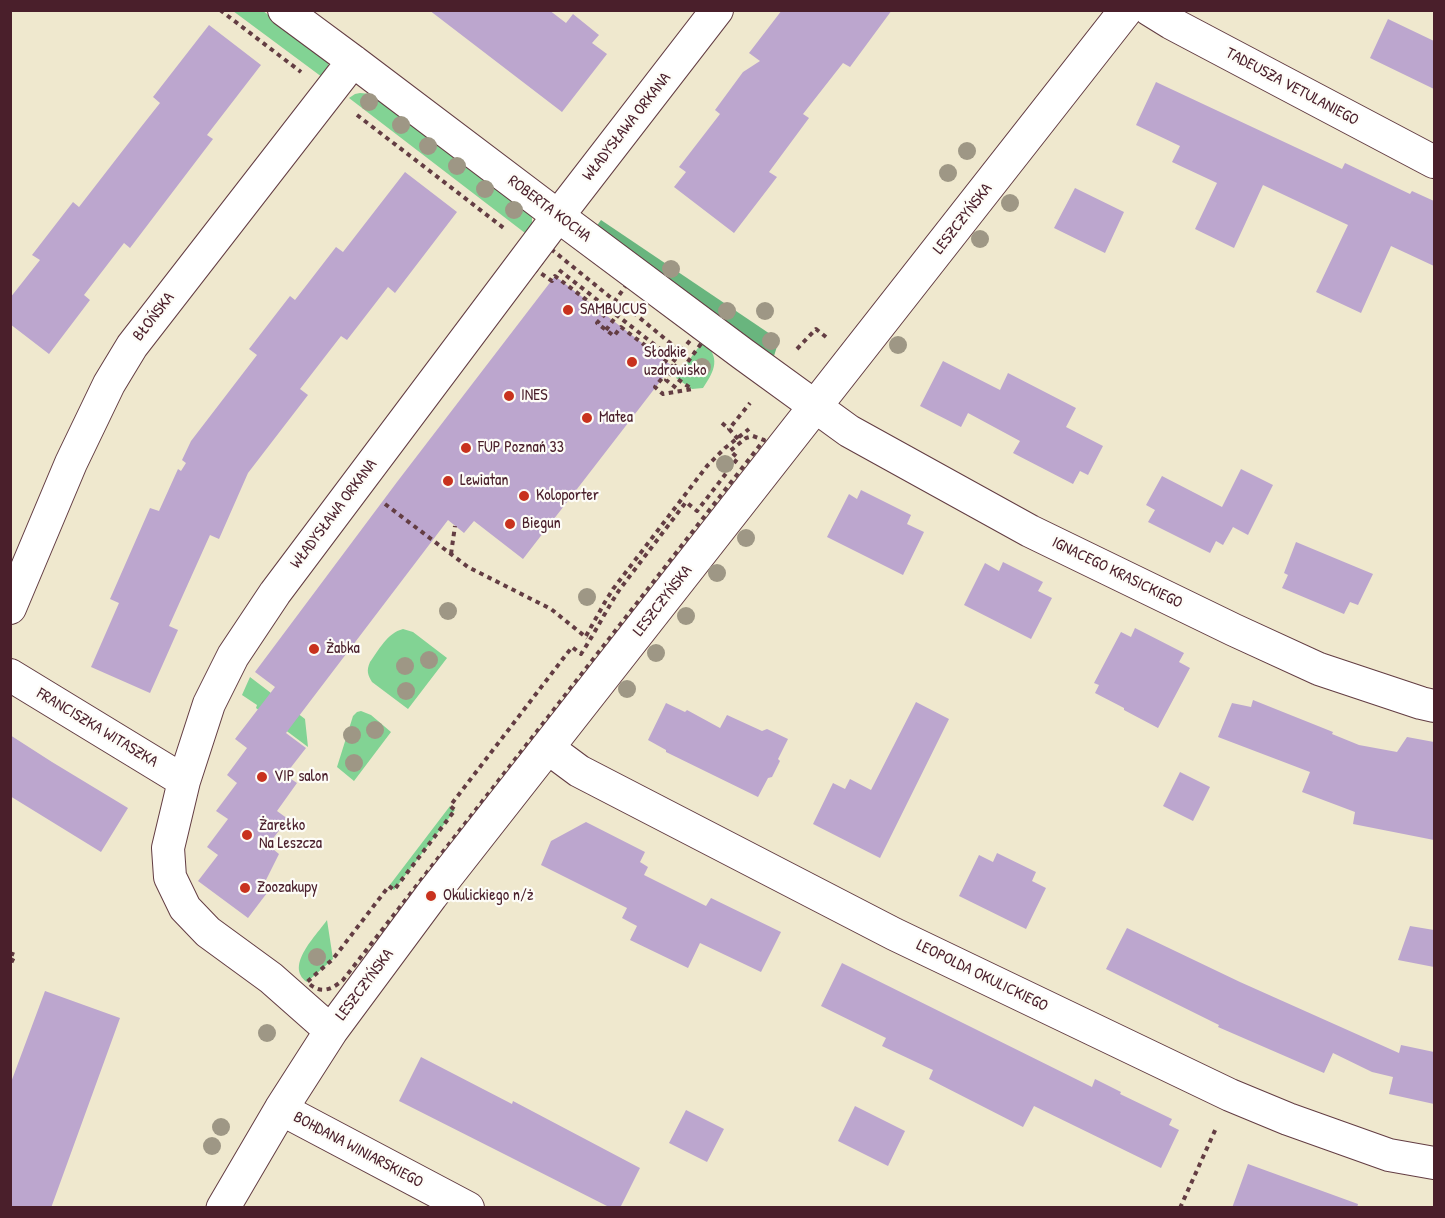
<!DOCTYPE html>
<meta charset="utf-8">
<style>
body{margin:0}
#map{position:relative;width:1445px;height:1218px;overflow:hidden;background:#efe8ce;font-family:"Patrick Hand",sans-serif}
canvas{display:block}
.frame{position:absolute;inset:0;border:12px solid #4a1f2b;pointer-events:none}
</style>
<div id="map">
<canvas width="1445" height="1218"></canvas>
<div class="frame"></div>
</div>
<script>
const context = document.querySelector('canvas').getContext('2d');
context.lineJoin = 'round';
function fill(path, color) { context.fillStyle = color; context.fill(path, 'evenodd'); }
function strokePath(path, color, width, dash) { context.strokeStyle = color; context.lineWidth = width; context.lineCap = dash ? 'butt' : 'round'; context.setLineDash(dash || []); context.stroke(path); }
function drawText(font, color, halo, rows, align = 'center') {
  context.font = font + ' "Patrick Hand",sans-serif'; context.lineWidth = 4.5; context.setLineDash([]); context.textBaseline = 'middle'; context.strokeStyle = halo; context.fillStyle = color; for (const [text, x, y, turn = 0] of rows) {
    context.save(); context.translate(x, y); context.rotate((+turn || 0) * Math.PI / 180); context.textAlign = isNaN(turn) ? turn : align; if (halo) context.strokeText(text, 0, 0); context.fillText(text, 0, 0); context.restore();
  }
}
fill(new Path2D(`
 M233,11H263L320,52L328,63L329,69L326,80Z
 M360,93L371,94L532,215V226L525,233L349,98L355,94Z
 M703,341C721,358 715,370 703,388L692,389L676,378Z
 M403,629L413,632L447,658L408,709L372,682C368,675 366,671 370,662C379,650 387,633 403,629Z
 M250,677L305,719L308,747L256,708L257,705L242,695Z
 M361,711L371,715L391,732L354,781L337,767L353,716L357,712Z
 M450,806L455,810L394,890L389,886Z
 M327,920L333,959L307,982C284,966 317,935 327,920Z`), '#82d394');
fill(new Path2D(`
 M601,220L779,340L774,356L596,227Z`), '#69b57e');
fill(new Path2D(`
 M429,10H549L566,23L573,14L599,35L592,43L607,54L562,112Z
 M782,10H892L850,67L843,63L803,114L809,118L769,172L777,177L734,233L674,187L686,172L679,167L720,114L715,110L743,72L760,61L749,53Z
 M1388,19L1434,41V89L1370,58Z
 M209,25L261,65L207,135L213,139L130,248L124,243L84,295L90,300L49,354L10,324V298L40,260L32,255L73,202L79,207L141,127L160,103L153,97Z
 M1156,82L1342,169L1345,163L1410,194L1412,191L1434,201V266L1391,246L1361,313L1316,292L1348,225L1263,185L1234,248L1195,229L1217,183L1172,162L1180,146L1136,125Z
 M405,172L457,212L395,293L388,287L347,340L341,336L300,389L308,395L248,473L219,539L210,535L169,626L178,630L150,693L91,667L119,603L110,599L150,508L159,511L178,469L181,471L186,463L182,460L191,441L257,355L249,349L290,296L295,300L336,247L343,252Z
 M1075,188L1124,212L1105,253L1054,228Z
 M555,276L672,366L523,559L474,521L464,533L448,520L286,733L306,748L285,775L297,783L277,811L288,819L268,845L279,854L264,884L270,889L248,918L198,881L218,855L207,847L228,819L216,811L237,783L227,775L247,748L235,739L275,687L255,672L397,482Z
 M943,361L1000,390L1008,373L1076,408L1066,427L1103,446L1088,475L1080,471L1073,484L1013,453L1020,441L968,413L961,427L920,406Z
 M1241,469L1273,485L1248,535L1233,527L1223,545L1216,541L1210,553L1148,522L1155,510L1146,505L1162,476L1222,507Z
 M861,490L911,515L907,524L924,532L903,575L827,537L849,494L857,499Z
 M1296,542L1373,574L1358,605L1350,602L1344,614L1282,588L1288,575L1284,573Z
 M1003,562L1043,582L1038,591L1052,598L1031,639L964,605L985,563L999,571Z
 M1135,628L1184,653L1179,662L1190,668L1158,728L1124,710V708L1095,693L1099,685L1094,683L1121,632L1131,637Z
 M1253,700L1333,732L1332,734L1359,745L1397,752L1407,737L1434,742V840L1353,824L1355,812L1302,792L1310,772L1218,737L1232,703L1251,707Z
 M916,702L949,719L880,858L813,824L833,783L845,789L850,779L871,790Z
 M666,703L685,712L687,710L720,728L727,715L762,731L767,729L788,739L778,759L780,761L772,777L768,778L758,797L666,752V750L648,740Z
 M10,735L52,762L128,808L101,852L10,796Z
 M1180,772L1210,787L1193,821L1163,806Z
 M586,822L645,852L640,862L648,867L644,875L706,906L711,898L781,932L761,972L700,943L688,968L630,940L637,926L622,918L627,908L541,865L551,841Z
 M997,853L1036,872L1032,881L1046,888L1026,929L959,896L979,855L993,862Z
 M1410,926L1434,930V967L1398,960Z
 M1127,928L1240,982L1399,1053L1401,1045L1434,1052V1104L1389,1094L1393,1077L1372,1072L1333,1053L1324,1073L1218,1027L1219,1025L1106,969Z
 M842,963L1092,1087L1095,1079L1121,1092L1120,1094L1172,1119L1169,1125L1179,1130L1161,1168L1034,1106L1023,1127L929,1079L933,1070L882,1046L886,1038L821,1006Z
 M45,991L120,1018L51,1208H10V1085Z
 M421,1057L512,1104L513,1101L640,1168L620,1208H611L399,1101Z
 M855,1106L905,1131L888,1166L838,1141Z
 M686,1110L724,1129L707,1162L669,1143Z
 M1248,1164L1358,1204L1357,1208H1232Z`), '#bca6ce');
const minor = new Path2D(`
 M284,10L353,61L558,216L743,354L849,431L1030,531L1234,630L1319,669L1421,703L1434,706
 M1150,10L1171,23L1434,162
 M10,608L71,463L109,384L132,346L353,61
 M10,675L184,781
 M548,748L579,771L894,934L1230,1095L1288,1119L1389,1155L1434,1163
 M331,1031L271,978L208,932L185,908L170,877L168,848L184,781L209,704L233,656L275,593L558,216L717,10
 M281,1109L468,1208`);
const tertiary = new Path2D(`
 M223,1208L281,1109L331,1031L431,896L1126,10`);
strokePath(minor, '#633d43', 34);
strokePath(tertiary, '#633d43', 35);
strokePath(new Path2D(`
 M220,10L301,72
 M357,115L505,229
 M551,249L615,301L627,284L646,297L635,314L681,352L695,334L703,341L676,378L692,389L663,394L655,387L672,366L621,327L614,336L597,323L605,314L555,276L552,281L536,270Z
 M559,270L678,363L666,380L680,391
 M606,330L617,315
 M797,349L816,329L826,337
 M722,423L729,429
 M753,436L764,440L343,980C330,991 320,994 307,982L333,959L389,886L394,890L455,810L450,806L572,647L581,654C595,633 606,610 620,589L686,502L697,511L738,458L730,451L746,438Z
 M738,439L729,429L750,403
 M385,504L468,567L551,609L587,638
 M451,554L455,526
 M586,636L605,602L613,589L707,466L725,448L749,429
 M10,953L15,955L10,965
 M1180,1208L1217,1126`), '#633d43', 4, [4.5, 4.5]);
strokePath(minor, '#fff', 32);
strokePath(tertiary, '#fff', 33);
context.fillStyle = '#9e9785';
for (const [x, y] of [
 [369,102],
 [401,125],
 [428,146],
 [967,151],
 [457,166],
 [948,173],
 [485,189],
 [1010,203],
 [514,210],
 [980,239],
 [671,269],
 [727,311],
 [765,311],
 [771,341],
 [898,345],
 [702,367],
 [725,464],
 [746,538],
 [717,573],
 [587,597],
 [448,611],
 [686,616],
 [656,653],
 [429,660],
 [405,666],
 [627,689],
 [406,691],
 [375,730],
 [352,735],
 [354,763],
 [317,957],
 [267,1033],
 [221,1127],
 [212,1146]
]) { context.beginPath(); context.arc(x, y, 9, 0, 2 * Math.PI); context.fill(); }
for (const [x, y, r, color] of [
 [568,310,6,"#c8321e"],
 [632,362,6,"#c8321e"],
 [509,396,6,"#c8321e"],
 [587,418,6,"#c8321e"],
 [466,448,6,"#c8321e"],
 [448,481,6,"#c8321e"],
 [524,496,6,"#c8321e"],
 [510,524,6,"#c8321e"],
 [314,649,6,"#c8321e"],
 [262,777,6,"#c8321e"],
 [247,835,6,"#c8321e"],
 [245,888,6,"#c8321e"],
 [431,896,6,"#c8321e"]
]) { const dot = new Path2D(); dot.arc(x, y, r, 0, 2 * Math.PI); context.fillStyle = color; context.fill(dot); strokePath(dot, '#fdfcf7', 2); }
drawText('16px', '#4a1f2b', '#fdfcf7', [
 ["TADEUSZA VETULANIEGO",1292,87,28],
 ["WŁADYSŁAWA ORKANA",627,127,-52],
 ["ROBERTA KOCHA",549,209,37],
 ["LESZCZYŃSKA",963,219,-52],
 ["BŁOŃSKA",154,317,-52],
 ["WŁADYSŁAWA ORKANA",334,514,-53],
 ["IGNACEGO KRASICKIEGO",1117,573,26],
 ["LESZCZYŃSKA",663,601,-52],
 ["FRANCISZKA WITASZKA",97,728,31],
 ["LEOPOLDA OKULICKIEGO",982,976,26],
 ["LESZCZYŃSKA",365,985,-53],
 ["BOHDANA WINIARSKIEGO",358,1150,28]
]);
drawText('16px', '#4a1f2b', '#fdfcf7', [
 ["SAMBUCUS",580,310],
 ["Słodkie",644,353],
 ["uzdrowisko",644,371],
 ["INES",521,396],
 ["Matea",599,418],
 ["FUP Poznań 33",478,448],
 ["Lewiatan",460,481],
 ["Koloporter",536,496],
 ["Biegun",522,524],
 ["Żabka",326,649],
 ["VIP salon",274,777],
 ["Żarełko",259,826],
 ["Na Leszcza",259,844],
 ["Zoozakupy",257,888],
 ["Okulickiego n/ż",443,896]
], 'left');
</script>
